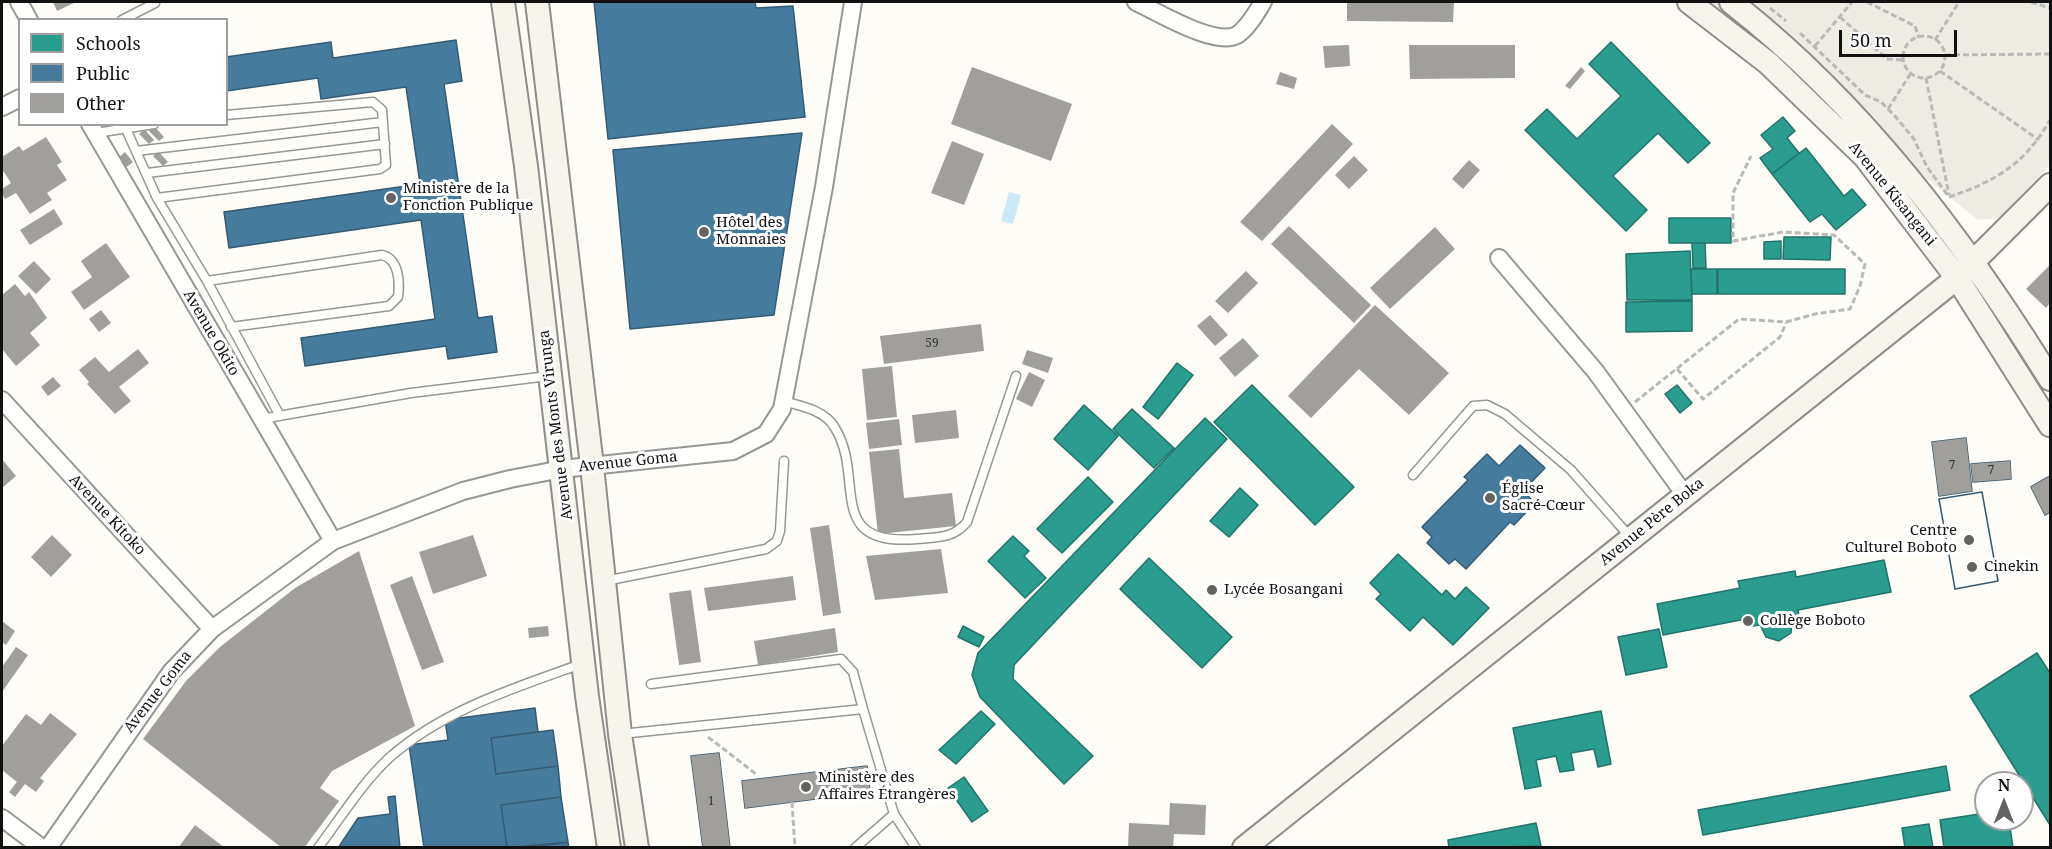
<!DOCTYPE html>
<meta charset="utf-8">
<style>
body{margin:0}
#map{position:relative;width:2052px;height:849px;overflow:hidden;background:#fdfcf7;font-family:"Noto Serif",serif}
canvas{display:block}
.frame{position:absolute;inset:0;border:3px solid #111;pointer-events:none}
.legend{position:absolute;left:18px;top:18px;width:210px;height:108px;box-sizing:border-box;background:#fff;border:2px solid #a0a0a0;margin:0;padding:8px 10px;list-style:none;font-size:18px;color:#111}
.legend li{display:flex;align-items:center;gap:12px;height:30px}
.legend b{width:30px;border:2px solid #a0a0a0}
.north{position:absolute;left:1974px;top:771px;width:60px;height:60px;box-sizing:border-box;background:#fff;border:2px solid #a0a0a0;border-radius:50%;rotate:0deg;font-size:16px;font-weight:700;line-height:24px;text-align:center;color:#111}
.north::after{content:'';display:block;margin:auto;width:21px;height:27px;background:#646362;clip-path:polygon(50% 0,100% 100%,50% 72%,0 100%)}
.scale{position:absolute;left:1839px;top:30px;width:118px;height:27px;box-sizing:border-box;border:3px solid #111;border-top:0;padding-left:8px;font-size:18px;line-height:21px;white-space:nowrap;color:#111;-webkit-text-stroke:4px #fff;paint-order:stroke}
</style>
<div id="map">
<canvas width="2052" height="849"></canvas>
<div class="frame"></div>
<ul class="legend">
<li><b style="height:16px;background:#2a9d8f"></b>Schools</li>
<li><b style="height:16px;background:#457b9d"></b>Public</li>
<li><b style="height:16px;background:#a19f9c"></b>Other</li>
</ul>
<div class="north">N</div>
<div class="scale">50 m</div>
</div>
<script>
const context = document.querySelector('canvas').getContext('2d');
context.lineJoin = 'round';
function fill(path, color) { context.fillStyle = color; context.fill(path, 'evenodd'); }
function strokePath(path, color, width, dash) { context.strokeStyle = color; context.lineWidth = width; context.lineCap = dash ? 'butt' : 'round'; context.setLineDash(dash || []); context.stroke(path); }
function drawText(font, color, halo, rows, align = 'center') {
  context.font = font + ' "Noto Serif",serif'; context.lineWidth = 6; context.setLineDash([]); context.textBaseline = 'middle'; context.strokeStyle = halo; context.fillStyle = color; for (const [text, x, y, turn = 0] of rows) {
    context.save(); context.translate(x, y); context.rotate((+turn || 0) * Math.PI / 180); context.textAlign = isNaN(turn) ? turn : align; if (halo) context.strokeText(text, 0, 0); context.fillText(text, 0, 0); context.restore();
  }
}
fill(new Path2D(`
 M1709,2H2044L2050,4V165L1999,218L1978,220Z`), '#edebe2');
fill(new Path2D(`
 M1009,192L1021,195L1013,224L1001,221Z`), '#cde8f7');
const schools = new Path2D(`
 M1611,42L1710,143L1688,163L1658,133L1613,176L1647,210L1626,231L1525,130L1547,109L1577,139L1621,96L1589,64Z
 M1783,117L1795,131L1787,138L1799,153L1772,174L1760,158L1773,149L1761,135Z
 M1806,148L1844,196L1852,189L1866,205L1836,230L1822,214L1810,222L1772,174Z
 M1669,218H1731V243H1669Z
 M1784,237H1831L1830,260L1783,259Z
 M1781,241V259H1764V242Z
 M1692,243H1705L1706,268H1693Z
 M1690,251L1692,300H1627L1626,254Z
 M1691,269H1717V294H1692Z
 M1718,269H1845V294H1718Z
 M1692,301V331L1626,332V302Z
 M1177,363L1193,375L1158,419L1143,407Z
 M1252,385L1354,487L1315,525L1214,422Z
 M1677,385L1692,403L1680,413L1665,394Z
 M1084,405L1118,436L1088,470L1054,439Z
 M1132,409L1174,448L1154,468L1113,429Z
 M1205,418L1227,439L1014,665L1013,679L1093,756L1064,784L980,697L972,675L978,653Z
 M1088,477L1113,502L1062,553L1037,529Z
 M1240,488L1258,505L1229,537L1210,521Z
 M1013,536L1029,551L1024,556L1046,578L1025,598L988,561Z
 M1398,554L1442,595L1446,590L1455,599L1466,587L1489,608L1453,645L1423,617L1410,631L1376,599L1381,594L1370,583Z
 M1149,558L1232,637L1202,668L1120,589Z
 M1884,560L1891,592L1798,610L1799,617L1792,618L1791,633L1779,641L1766,637L1760,625L1753,626L1751,618L1663,635L1657,604L1740,588L1738,581L1795,571L1796,577Z
 M963,626L984,637L979,647L958,637Z
 M1659,629L1667,667L1626,675L1618,637Z
 M2037,653L2050,673V825L1970,696Z
 M981,711L995,724L956,764L939,750Z
 M1601,711L1611,764L1598,767L1594,749L1571,753L1574,770L1560,772L1556,756L1536,760L1541,786L1525,789L1513,728Z
 M1946,766L1950,790L1703,835L1698,810Z
 M964,777L988,811L972,822L948,788Z
 M1986,813V819H2009L2013,848H1944L1940,820Z
 M1536,823L1541,846L1449,848L1448,840Z
 M1929,824L1933,848H1905L1902,828Z`);
fill(schools, '#2a9d8f');
strokePath(schools, '#227369', 1.5);
const public = new Path2D(`
 M594,2H755L756,8L793,6L805,117L608,139Z
 M456,40L462,81L444,84L478,318L492,316L497,352L448,359L446,346L305,366L301,338L435,319L421,220L229,248L224,212L420,184L406,87L321,99L318,78L226,91V57L331,42L333,58Z
 M802,133L774,315L630,329L613,150Z
 M1966,438L1972,491L1939,496L1932,442Z
 M1520,445L1545,468L1523,491L1535,503L1514,525L1510,522L1466,569L1455,559L1449,564L1427,543L1432,537L1422,527L1468,480L1464,477L1487,454L1499,466Z
 M2010,461L2011,479L1973,482L1971,464Z
 M2050,476V512L2045,515L2031,487Z
 M1982,492L1998,581L1955,589L1939,499Z
 M1982,492L1998,581L1955,589L1939,499Z
 M535,708L538,732L491,738L496,774L558,766L561,797L501,805L507,848H424L409,745L448,740L445,720Z
 M553,730L558,766L496,774L491,738Z
 M719,753L730,848H703L691,756Z
 M867,766L870,792L745,808L742,781Z
 M395,796L400,848H338L358,818L390,814L388,797Z
 M561,797L568,842L507,848L501,805Z
 M568,842L569,848H528Z`);
fill(public, '#457b9d');
strokePath(public, '#355b73', 1.5);
fill(new Path2D(`
 M53,2H76L57,11Z
 M1347,2H1454L1453,22L1347,21Z
 M1349,45L1350,66L1325,68L1323,46Z
 M1409,45H1515V78L1410,79Z
 M972,67L1072,104L1051,161L951,124Z
 M1581,67L1585,71L1570,89L1565,86Z
 M1280,72L1297,78L1294,89L1276,84Z
 M1332,124L1353,144L1262,241L1240,222Z
 M154,126L164,137L159,141L149,131Z
 M144,129L154,140L149,144L139,134Z
 M46,137L62,162L57,165L67,180L47,193L52,200L30,214L16,193L5,199L2,193V189L11,183L2,169V157L19,146L23,151Z
 M952,141L984,154L964,205L931,193Z
 M158,151L168,162L163,166L153,156Z
 M125,152L133,162L125,168L118,158Z
 M1354,156L1368,170L1349,189L1335,175Z
 M1469,160L1480,170L1463,189L1452,179Z
 M54,209L63,224L30,245L20,230Z
 M1289,226L1371,305L1354,323L1271,244Z
 M1435,227L1455,249L1390,309L1370,288Z
 M106,243L130,277L84,310L71,292L92,277L81,261Z
 M34,261L51,279L36,294L18,276Z
 M2050,265V303L2046,308L2026,289Z
 M1246,271L1258,283L1228,313L1215,301Z
 M15,284L25,296L29,292L47,318L30,333L40,345L16,366L2,349V295Z
 M1375,305L1449,373L1409,415L1359,369L1311,418L1288,396Z
 M101,310L111,323L99,332L89,319Z
 M1210,315L1228,335L1215,346L1197,326Z
 M981,324L984,351L884,364L880,336Z
 M1243,338L1259,356L1235,377L1219,358Z
 M138,349L149,363L119,387L131,401L115,414L87,384L89,382L79,370L95,357L109,372Z
 M1027,350L1053,358L1048,373L1022,364Z
 M892,366L897,417L867,420L862,369Z
 M1029,372L1045,380L1032,407L1016,399Z
 M53,377L61,386L48,396L41,387Z
 M956,410L959,438L915,443L912,415Z
 M899,419L902,445L869,449L866,423Z
 M1966,438L1972,491L1939,496L1932,442Z
 M899,449L904,498L952,493L956,526L878,534L869,452Z
 M2,459L16,476L2,488Z
 M2010,461L2011,479L1973,482L1971,464Z
 M2050,476V512L2045,515L2031,487Z
 M829,525L841,613L823,616L810,528Z
 M52,535L72,555L51,577L31,557Z
 M473,535L487,576L433,594L419,552Z
 M941,549L948,593L875,600L866,556Z
 M359,551L415,726L332,771L320,788L339,801L304,848H282L143,739L186,681L220,647L295,588Z
 M412,576L444,662L422,670L390,585Z
 M793,576L796,600L708,611L704,588Z
 M691,590L701,662L679,665L669,593Z
 M2,621L15,631L6,645L2,642Z
 M548,626L549,636L529,638L528,628Z
 M835,628L838,652L758,665L754,641Z
 M16,647L28,655L2,692V667Z
 M50,713L77,734L40,778L44,781L36,792L25,784L15,797L9,792L17,782L2,770V746L26,714L41,725Z
 M719,753L730,848H703L691,756Z
 M867,766L870,792L745,808L742,781Z
 M1170,803L1206,805L1205,835L1174,834L1173,848H1128L1129,823L1169,825Z
 M195,825L225,848H178Z`), '#a19f9c');
const lane = new Path2D(`
 M122,20L155,3
 M126,129L157,198L380,169L386,165L382,110L373,102L226,115
 M96,133L154,124
 M136,151L383,122
 M147,173L385,144
 M157,198L207,281L280,416
 M207,281L382,255C399,259 400,282 398,297L389,306L231,327
 M783,401C801,406 825,410 835,428C866,478 823,547 917,539C937,537 953,539 967,522L1016,376
 M261,419L411,393L548,376
 M1413,475L1473,406L1487,405L1505,414L1571,470L1631,538
 M605,581L766,549L777,541L780,531L784,461
 M651,684L841,659L853,672L863,709
 M621,734L863,709L894,814L916,848
 M318,848C340,819 362,783 389,758C443,710 514,688 581,664
 M855,848L894,814`);
const street = new Path2D(`
 M19,2L29,20
 M1136,2C1158,12 1215,47 1237,35C1248,28 1256,13 1263,2
 M2,107L20,98
 M90,124L333,541
 M1499,258L1596,372L1685,495
 M2,400L212,629
 M2,818L42,848
 M48,848L171,672L212,629L333,541L463,491L510,479L562,469L733,451L766,434L782,409L824,187L853,2`);
const secondary = new Path2D(`
 M503,2L526,166L587,696L609,848
 M537,2L592,466L620,734L637,848
 M1689,2L1768,63L1865,157L1957,278L2050,425
 M1731,2C1862,104 1963,239 2050,379
 M1244,848L1957,278L2050,185`);
strokePath(lane, '#979795', 11);
strokePath(street, '#979795', 20);
strokePath(secondary, '#8e8d8b', 26);
strokePath(new Path2D(`
 M1867,2L1915,26L1919,38
 M2031,2L2050,8
 M1770,8L1786,21
 M1840,17L1887,59L1903,60
 M1800,33L1865,95L1881,102L1895,116L1914,139L1927,167L1949,197C1996,181 2025,164 2050,120
 M1903 57a21 21 0 1 1 42 0a21 21 0 1 1-42 0Z
 M1935,40L1959,2
 M1815,46L1852,2
 M1945,55L2050,54
 M1940,71L2039,140
 M1926,78L1949,195
 M1888,109L1911,73
 M1677,369L1703,399L1780,337L1786,323
 M1635,402L1739,319L1786,322L1815,314L1850,309L1860,286L1865,264L1834,235L1783,232L1733,241V193L1751,156
 M708,737L756,774
 M792,802L795,848`), '#b9b9b8', 3, [6, 3]);
strokePath(lane, '#fffffe', 8);
strokePath(street, '#fffffe', 16);
strokePath(secondary, '#f6f4eb', 22);
for (const [x, y, r, color] of [
 [391,198,6,"#646362"],
 [704,232,6,"#646362"],
 [1490,498,6,"#646362"],
 [1969,540,6,"#646362"],
 [1972,567,6,"#646362"],
 [1212,590,6,"#646362"],
 [1748,621,6,"#646362"],
 [806,787,6,"#646362"]
]) { const dot = new Path2D(); dot.arc(x, y, r, 0, 2 * Math.PI); context.fillStyle = color; context.fill(dot); strokePath(dot, '#fff', 2); }
drawText('12px', '#353434', null, [
 ["59",932,344],
 ["7",1952,466],
 ["7",1991,471],
 ["1",711,802]
]);
drawText('15px', '#111', '#fff', [
 ["Ministère de la",403,189],
 ["Fonction Publique",403,206],
 ["Hôtel des",716,223],
 ["Monnaies",716,240],
 ["Église",1502,489],
 ["Sacré-Cœur",1502,506],
 ["Centre",1957,531,"right"],
 ["Culturel Boboto",1957,548,"right"],
 ["Cinekin",1984,567],
 ["Lycée Bosangani",1224,590],
 ["Collège Boboto",1760,621],
 ["Ministère des",818,778],
 ["Affaires Étrangères",818,795]
], 'left');
drawText('15px', '#111', '#fff', [
 ["Avenue Kisangani",1892,194,51],
 ["Avenue Okito",211,333,60],
 ["Avenue des Monts Virunga",556,425,-97],
 ["Avenue Goma",628,462,-6],
 ["Avenue Kitoko",107,515,47],
 ["Avenue Père Boka",1652,522,-39],
 ["Avenue Goma",158,692,-52]
]);
</script>
